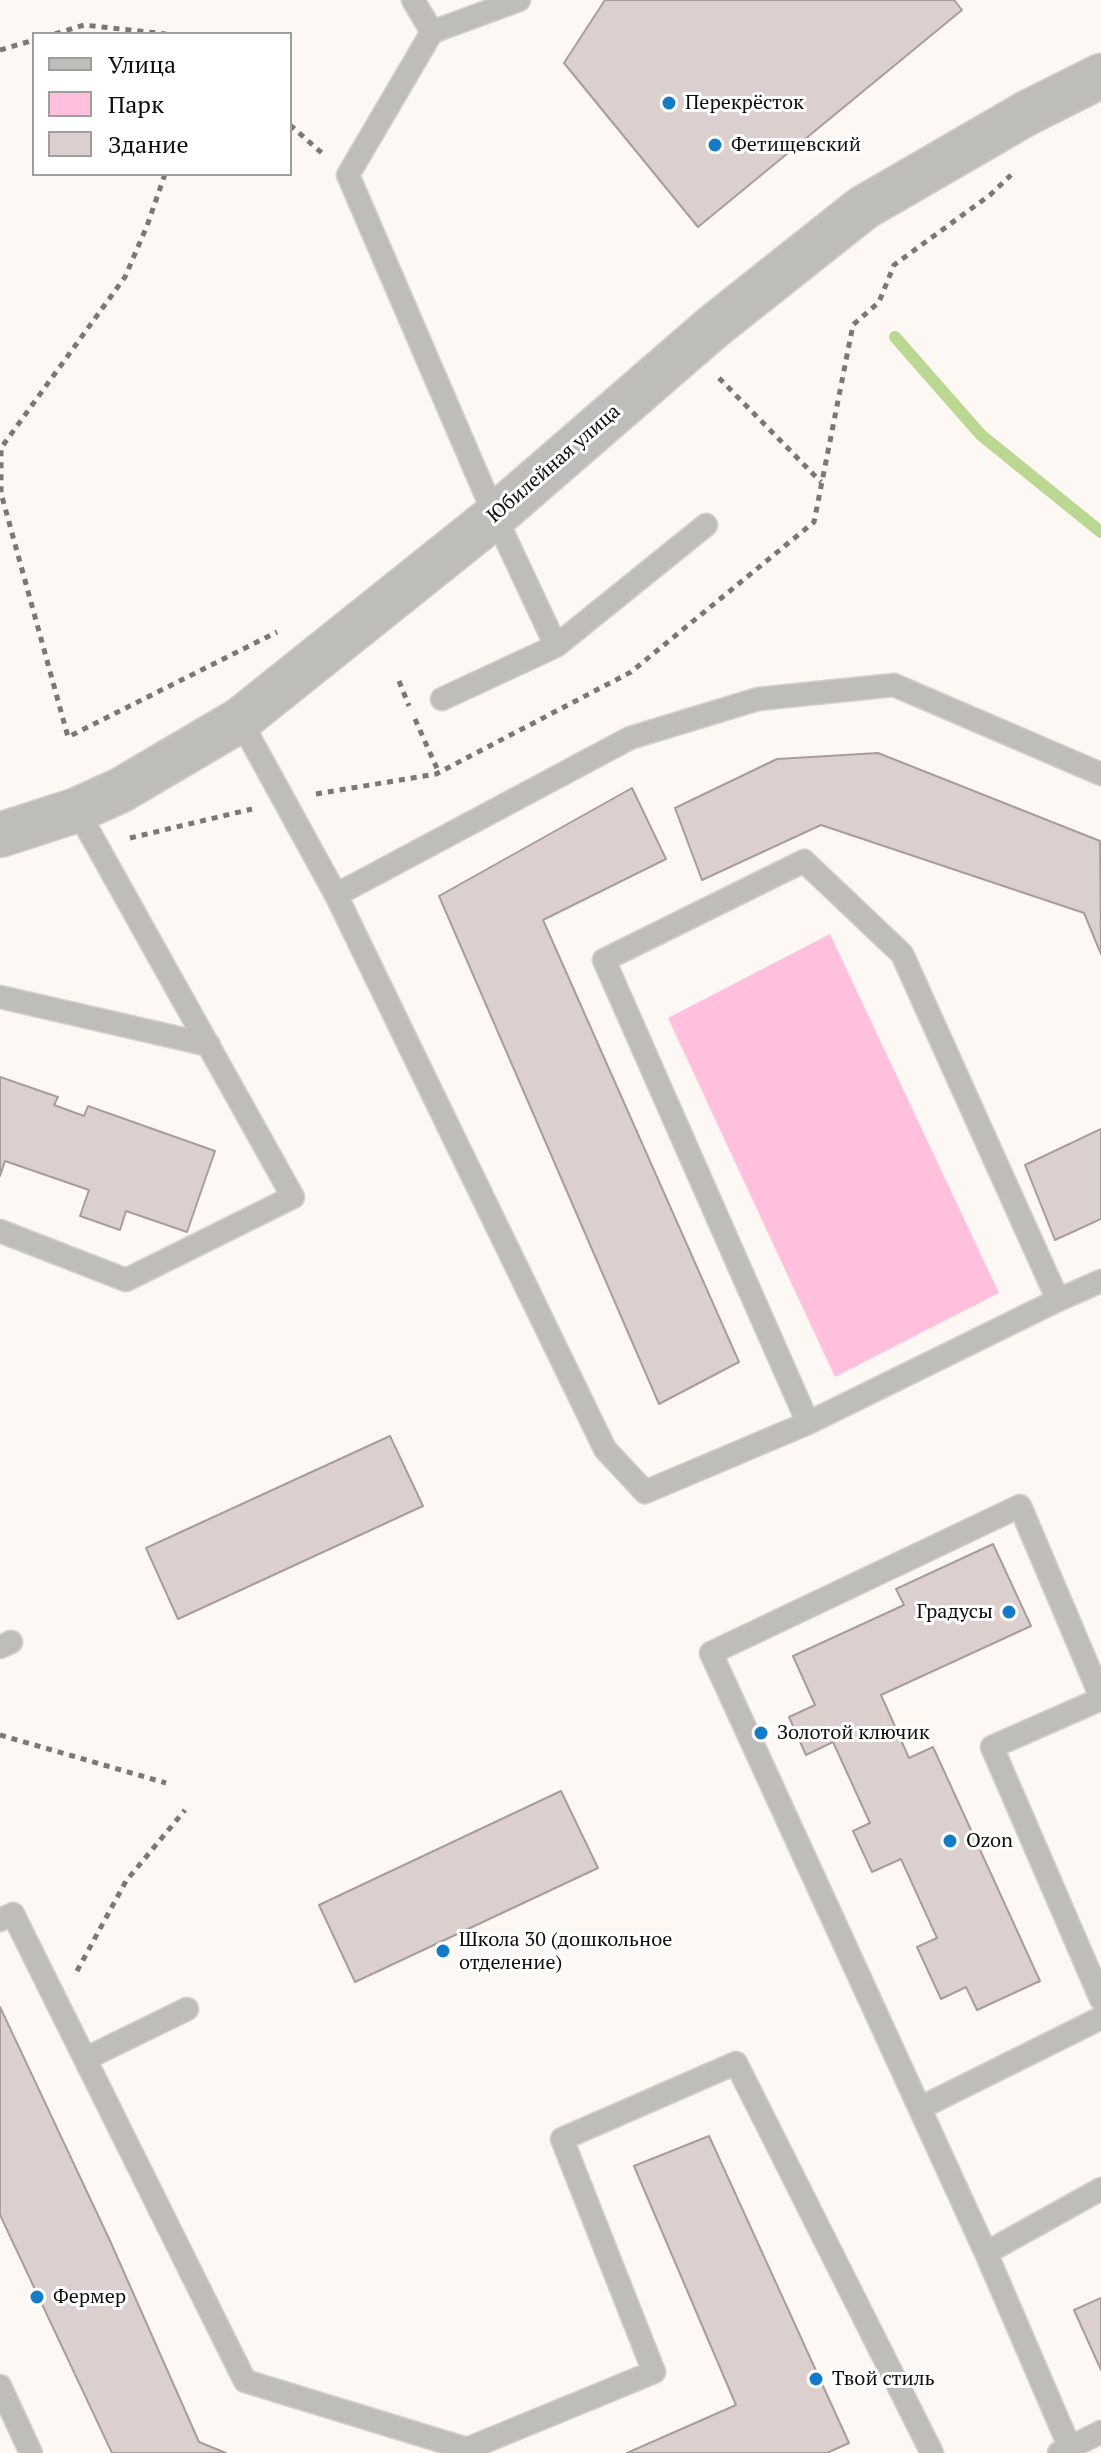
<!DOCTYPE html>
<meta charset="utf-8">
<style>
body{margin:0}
#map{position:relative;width:1101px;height:2453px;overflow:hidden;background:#fef8f4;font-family:"PT Serif",serif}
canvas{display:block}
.legend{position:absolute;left:32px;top:32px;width:260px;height:144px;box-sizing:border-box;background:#fff;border:2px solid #9f9e9d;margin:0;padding:10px 14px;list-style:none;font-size:24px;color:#100d0b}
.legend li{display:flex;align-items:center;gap:16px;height:40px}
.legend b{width:40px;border:2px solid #9f9e9d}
</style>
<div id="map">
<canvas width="1101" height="2453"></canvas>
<ul class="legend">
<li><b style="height:10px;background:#bebdb9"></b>Улица</li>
<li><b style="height:22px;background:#ffc0dd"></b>Парк</li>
<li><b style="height:22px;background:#dcd0ce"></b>Здание</li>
</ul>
</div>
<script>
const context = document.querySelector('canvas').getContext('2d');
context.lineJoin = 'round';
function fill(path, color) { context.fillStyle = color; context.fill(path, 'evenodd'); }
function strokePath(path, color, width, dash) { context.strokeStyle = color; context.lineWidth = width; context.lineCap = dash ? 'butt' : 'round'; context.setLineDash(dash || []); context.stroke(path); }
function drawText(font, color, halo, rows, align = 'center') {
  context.font = font + ' "PT Serif",serif'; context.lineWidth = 6; context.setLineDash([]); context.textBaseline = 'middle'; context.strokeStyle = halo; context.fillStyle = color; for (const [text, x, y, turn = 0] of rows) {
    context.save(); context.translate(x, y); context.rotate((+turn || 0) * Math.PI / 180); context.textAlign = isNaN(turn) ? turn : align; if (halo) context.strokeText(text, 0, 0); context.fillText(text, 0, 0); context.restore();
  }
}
fill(new Path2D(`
 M830,934L999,1293L835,1377L668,1018Z`), '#ffc0dd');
strokePath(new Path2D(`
 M895,337L981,435L1101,532`), '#bbd892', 12);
const building = new Path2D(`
 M605,0H954L962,10L698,227L564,63Z
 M878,753L1100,841L1101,954L1084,913L821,825L702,880L675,808L777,759Z
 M632,788L666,859L543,920L739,1362L659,1404L439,896Z
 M0,1077L58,1097L54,1105L84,1116L88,1106L215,1151L187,1232L126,1211L120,1230L80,1216L89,1190L5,1161L0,1176Z
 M1101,1129V1219L1055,1240L1025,1165Z
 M390,1436L423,1506L178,1619L146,1548Z
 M993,1544L1031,1626L881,1695L909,1758L933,1747L1040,1981L977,2010L966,1987L941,1999L917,1947L937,1938L901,1859L872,1872L853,1831L870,1823L833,1742L806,1755L789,1717L815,1705L793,1656L904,1605L896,1589Z
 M561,1791L598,1868L355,1982L319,1905Z
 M0,2007L111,2243L199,2442L226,2453H112L0,2215Z
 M709,2136L849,2443L827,2453H627L736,2405L634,2166Z
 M1101,2298V2370L1074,2310Z`);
fill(building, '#dcd0ce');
strokePath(building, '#a99d9c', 2);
const lane = new Path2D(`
 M413,0L432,32
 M556,646L706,525
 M442,699L556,646L495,516L348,175L432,32L519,0
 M240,720L336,895L630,738L758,699L894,685L1101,774
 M336,895L605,1449L645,1492L808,1423L604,960L804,861L902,954L1058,1300L1101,1281
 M0,997L209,1045
 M0,1231L126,1280L293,1197L77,810
 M808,1423L1058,1300
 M0,1647L11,1642
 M1101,1699L992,1747L1101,1999
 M0,1920L13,1914L245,2381L467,2449L654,2372L562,2139L736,2063L932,2453
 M85,2059L187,2009
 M920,2108L1101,2018
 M986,2253L711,1653L1020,1506L1101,1697
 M0,2386L31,2453
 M1070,2448L986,2253L1101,2189
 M1059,2453L1101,2432`);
const street = new Path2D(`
 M0,835L77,810L121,790L240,720L495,516L713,327L863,208L1027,113L1101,76`);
strokePath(lane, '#d8d2cf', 25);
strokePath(street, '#d8d2cf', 47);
strokePath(new Path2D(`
 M55,34L84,25L166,34
 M0,50L34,40
 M290,125L323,154
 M165,174L147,226L125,277L1,448V493L68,737L277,632
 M719,378L821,482
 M399,681L409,706
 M415,719L439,773
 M316,794L436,774L631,672L814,522L853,325L879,302L894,265L990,195L1011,175
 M130,838L252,809
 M0,1735L166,1783
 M77,1971L126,1881L185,1810`), '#7c7774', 5, [6, 6]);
strokePath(lane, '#bebdb9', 22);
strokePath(street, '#bebdb9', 44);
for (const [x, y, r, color] of [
 [669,103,8,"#147cc7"],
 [715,145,8,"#147cc7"],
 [1009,1612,8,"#147cc7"],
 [761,1733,8,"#147cc7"],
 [950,1841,8,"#147cc7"],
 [443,1951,8,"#147cc7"],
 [37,2297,8,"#147cc7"],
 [816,2379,8,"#147cc7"]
]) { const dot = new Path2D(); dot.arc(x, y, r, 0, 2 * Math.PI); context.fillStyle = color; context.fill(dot); strokePath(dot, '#fff', 3); }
drawText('20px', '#100d0b', '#fff', [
 ["Перекрёсток",685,103],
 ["Фетищевский",731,145],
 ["Градусы",993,1612,"right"],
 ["Золотой ключик",777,1733],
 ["Ozon",966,1841],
 ["Школа 30 (дошкольное",459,1940],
 ["отделение)",459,1963],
 ["Фермер",53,2297],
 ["Твой стиль",832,2379]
], 'left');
drawText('20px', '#100d0b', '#fff', [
 ["Юбилейная улица",554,464,-41]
]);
</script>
